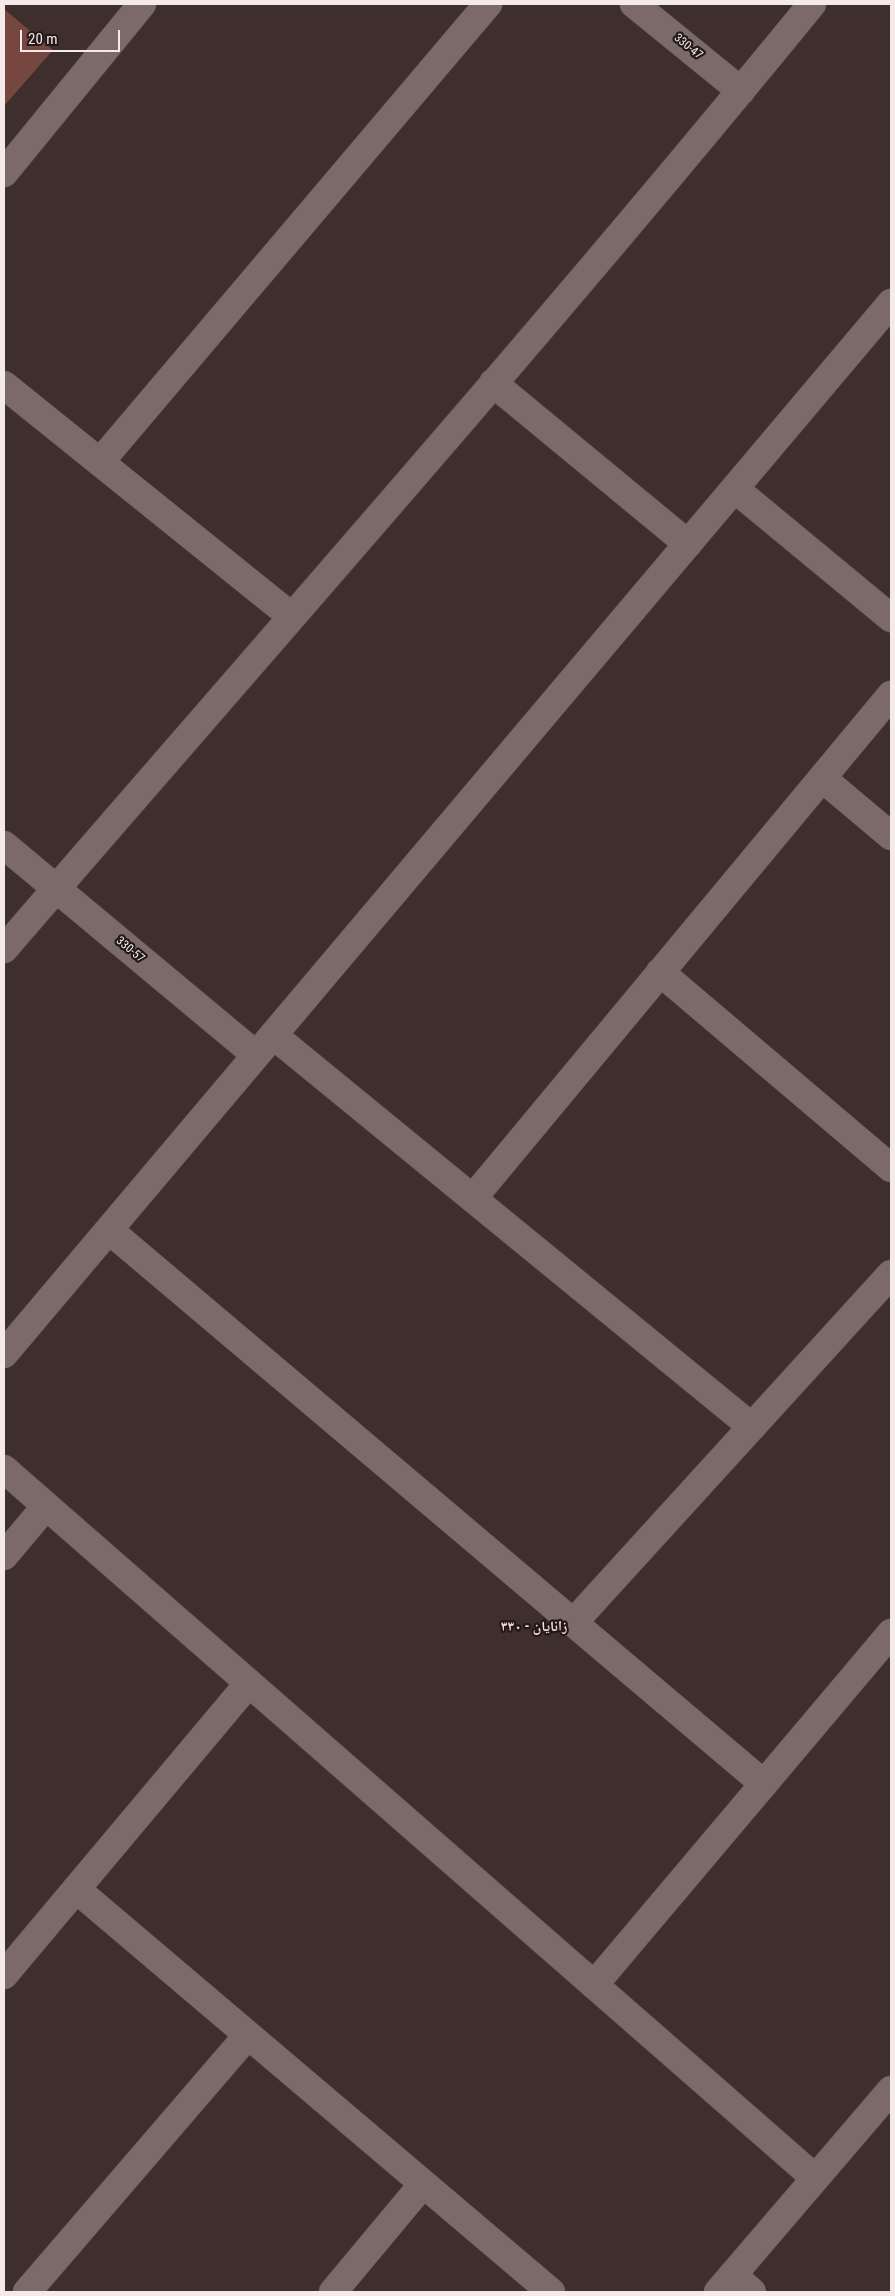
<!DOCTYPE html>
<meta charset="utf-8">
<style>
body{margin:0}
#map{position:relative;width:895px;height:2296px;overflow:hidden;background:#3e2f2c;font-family:"Roboto Condensed",sans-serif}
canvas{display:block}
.frame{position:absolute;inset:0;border:5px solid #f5eae9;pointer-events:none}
.scale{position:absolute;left:20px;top:30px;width:100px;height:22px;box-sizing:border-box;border:2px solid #f5eae9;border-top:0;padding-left:6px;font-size:15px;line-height:18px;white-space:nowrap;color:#f5eae9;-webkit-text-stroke:4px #201918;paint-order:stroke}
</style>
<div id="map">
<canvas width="895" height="2296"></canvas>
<div class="frame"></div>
<div class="scale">20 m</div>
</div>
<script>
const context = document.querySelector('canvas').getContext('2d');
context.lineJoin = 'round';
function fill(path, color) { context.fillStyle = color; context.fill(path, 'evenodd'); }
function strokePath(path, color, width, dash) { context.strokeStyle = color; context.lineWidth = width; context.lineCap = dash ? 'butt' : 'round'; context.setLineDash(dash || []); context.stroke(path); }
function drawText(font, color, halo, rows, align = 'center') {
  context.font = font + ' "Roboto Condensed","Noto Naskh Arabic",sans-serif'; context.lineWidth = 4.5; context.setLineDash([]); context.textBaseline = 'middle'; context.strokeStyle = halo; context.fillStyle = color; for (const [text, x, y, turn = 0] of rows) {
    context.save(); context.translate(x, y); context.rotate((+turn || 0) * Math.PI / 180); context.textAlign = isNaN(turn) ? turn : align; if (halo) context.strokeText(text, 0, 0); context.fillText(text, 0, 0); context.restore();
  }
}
fill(new Path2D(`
 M4,9L53,50L4,106Z`), '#764740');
const minor = new Path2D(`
 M634,4L741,91
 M4,173L142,4
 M493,383L688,544
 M4,385L291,616
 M100,462L488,4
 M735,489L891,618
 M822,778L891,836
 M4,845L256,1055
 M4,949C274,636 550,325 812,4
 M660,972L891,1168
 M273,1035L752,1427
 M473,1198L891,695
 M109,1230L764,1784
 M4,1354L891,303
 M4,1469L815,2178
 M4,1556L46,1506
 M573,1623L891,1274
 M76,1889L551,2292
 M4,1975L249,1683
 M594,1985L891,1633
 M733,2275L752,2292
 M27,2292L248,2035
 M333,2292L423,2184
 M718,2292L891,2090`);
strokePath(minor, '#5a4e4c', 29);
strokePath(minor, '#7b6a67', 28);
drawText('12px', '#f5eae9', '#201918', [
 ["330-47",688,47,39],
 ["330-57",130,950,40]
]);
drawText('bold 14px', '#fbd8d2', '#201918', [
 ["زانایان - ٣٣٠",534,1627]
]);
</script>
